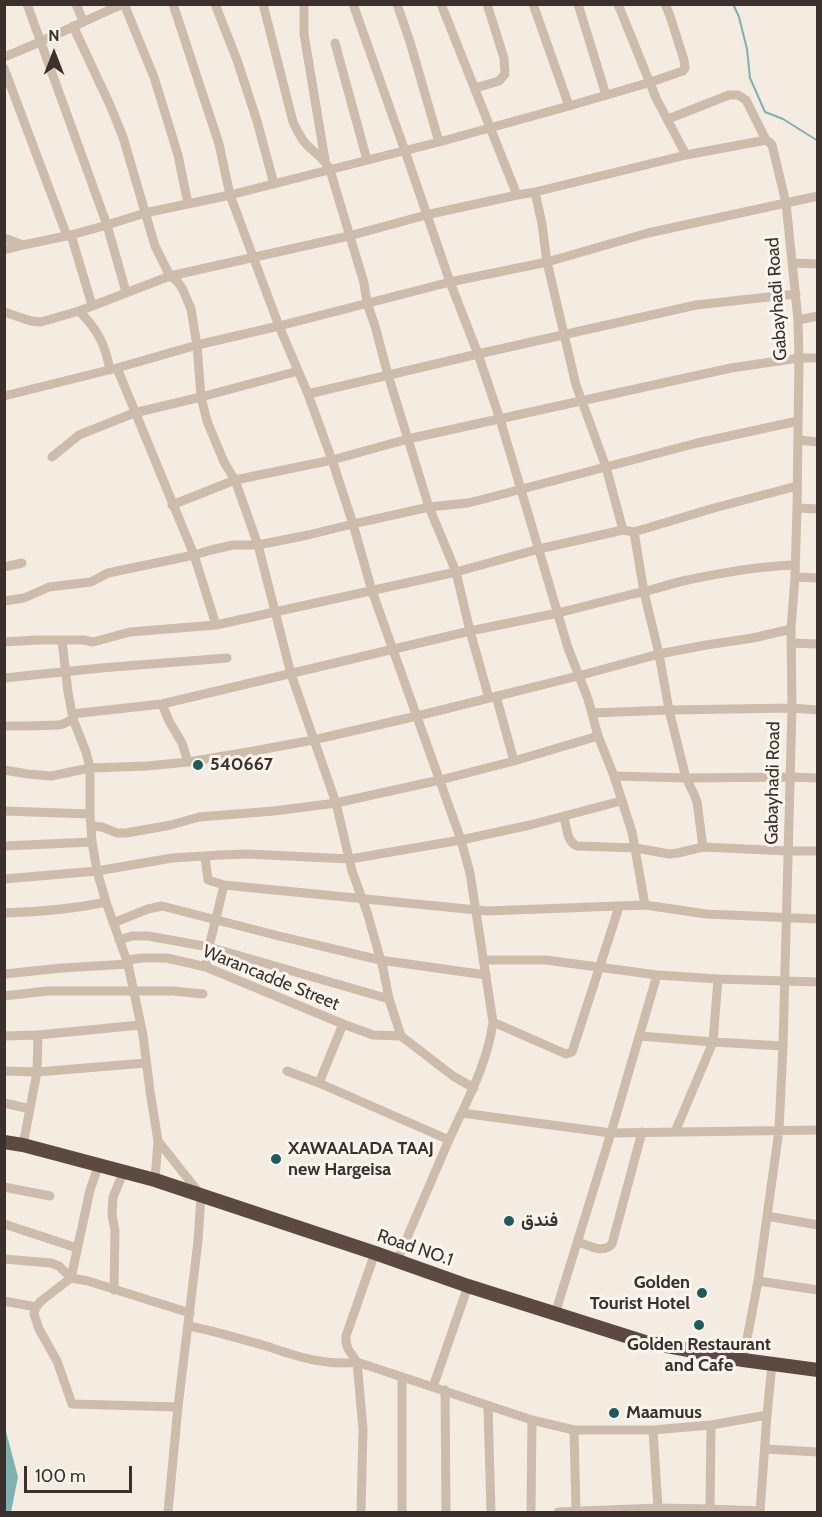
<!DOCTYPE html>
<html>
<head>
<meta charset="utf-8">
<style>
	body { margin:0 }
	#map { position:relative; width:822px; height:1517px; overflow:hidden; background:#f4ebe1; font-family:Cabin,sans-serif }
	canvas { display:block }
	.frame { position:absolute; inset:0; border:6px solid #3b302b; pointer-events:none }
	.north { position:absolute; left:24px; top:24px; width:60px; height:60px; -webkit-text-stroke:4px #fbf5ee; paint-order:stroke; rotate:0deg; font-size:16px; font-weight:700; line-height:24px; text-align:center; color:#3b302b }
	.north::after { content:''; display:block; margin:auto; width:21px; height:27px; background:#3b302b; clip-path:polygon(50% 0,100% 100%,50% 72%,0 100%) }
	.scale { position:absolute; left:24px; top:1466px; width:108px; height:27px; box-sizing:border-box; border:3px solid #3b302b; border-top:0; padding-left:8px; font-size:18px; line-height:21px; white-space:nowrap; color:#3b302b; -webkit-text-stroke:4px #fbf5ee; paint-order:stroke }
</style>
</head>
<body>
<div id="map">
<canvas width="822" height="1517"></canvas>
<div class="frame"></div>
<div class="north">N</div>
<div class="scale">100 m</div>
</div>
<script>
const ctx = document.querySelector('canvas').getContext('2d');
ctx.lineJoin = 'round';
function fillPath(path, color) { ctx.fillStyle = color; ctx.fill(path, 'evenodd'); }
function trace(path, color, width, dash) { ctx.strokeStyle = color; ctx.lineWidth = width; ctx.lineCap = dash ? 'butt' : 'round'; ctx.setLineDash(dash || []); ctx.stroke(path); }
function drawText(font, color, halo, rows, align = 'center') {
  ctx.font = font + ' Cabin,Vazirmatn,sans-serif'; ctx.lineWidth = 6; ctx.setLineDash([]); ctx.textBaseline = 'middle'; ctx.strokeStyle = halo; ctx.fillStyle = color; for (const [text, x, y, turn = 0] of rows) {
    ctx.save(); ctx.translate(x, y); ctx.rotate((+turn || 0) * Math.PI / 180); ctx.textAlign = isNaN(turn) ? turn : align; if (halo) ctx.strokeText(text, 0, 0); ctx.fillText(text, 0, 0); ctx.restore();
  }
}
fillPath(new Path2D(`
	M4,1424L18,1477L11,1512H5Z`), '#7fb0b2');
trace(new Path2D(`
	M733,4L739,17L747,49L750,78L765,112L783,119L818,141`), '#7fb0b2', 2);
trace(new Path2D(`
	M27,4L107,225L126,292
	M76,4L83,21
	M124,4L154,77L178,155L188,204
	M173,4L219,144L230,195L279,326L308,394L332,460L353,524L372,591L461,840L470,873L493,1022C487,1066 466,1102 448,1142C431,1181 414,1221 397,1261
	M215,4L237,60L257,121L274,184
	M263,4L293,122C297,130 300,137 306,144C316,155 322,155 330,170L364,283L367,303L375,326L388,375L429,507L456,572L470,631L489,698
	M304,4V34L325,160
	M353,4L405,151L450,282L478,354L500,419L568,648L588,699L598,736L614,776L632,832L645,905
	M397,4L410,42L439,142
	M533,4L569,106
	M578,4L606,95
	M618,4L656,98L686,155
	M73,26L110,105L123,137L155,246L170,276L178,282L183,290L191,309L197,345L201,397L207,421L224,462L235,480L258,545L291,674L336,803L352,871L367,912L383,968L389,999L401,1036L453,1076L474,1088
	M335,43L367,160
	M4,57C45,41 83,21 123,4
	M4,68L67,236
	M475,88L499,81L505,74L504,58L487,4
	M668,119L729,95H738L746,100L766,140
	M535,192L542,224L547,262L576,385L606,467L623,530
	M517,195L535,192L686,155L766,140L769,142L772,145L786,203L798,320L799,358L797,508L795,577L791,629L792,708L783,1046L779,1130L758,1281L743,1360
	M71,235L92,305
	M4,238L23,245
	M4,250L23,245L71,235L107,225L145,213L230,195L439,142L569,106L651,82L683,71L685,68L684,60L670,16L665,4
	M793,263L818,264
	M79,311C98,330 105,344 110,370
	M4,312L31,321L41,322L79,311L170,276L349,236L426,215L517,195L441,4
	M798,320L818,316
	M117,368L194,555L216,625
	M308,394L478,354L696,305L796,294
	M4,396L117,368L197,345L279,326L450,282L547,262L648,233L818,196
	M798,440L818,442
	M52,457L79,435L134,413L201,397L298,371
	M172,505L235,480L332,460L408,439L731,368L799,358H818
	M797,508L818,509
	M634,532L644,592L659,654L669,710L686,778L694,794L697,802L703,847
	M4,567L22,563
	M795,577L818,578
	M4,601L24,598L49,587L91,582L108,573L194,555L211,550L233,545H258L308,535L353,524L429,507L468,503L484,499L697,443L798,421
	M62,641L68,692L73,719L86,752L90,768V814L92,842L97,871L106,902L128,964L143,1035L150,1091L158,1141L155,1180
	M4,642L37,640H83L93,642L130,632L216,625L456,572L539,549L623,530L634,532L714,508L797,486
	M791,643L818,644
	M4,678L101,668L227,658
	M496,696L514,761
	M162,704L169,721L182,743L188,762
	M593,713L669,710L792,708L818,710
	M72,714L162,704L470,631L558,613L633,594C650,591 666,585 683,581C720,573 758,566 795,565
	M4,726H28L59,725L63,724L73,719
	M4,770L28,774L51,776L90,768L147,766L188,762L254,751L313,740L417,716L578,676L659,654L706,645L753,638L791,629
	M614,776L686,778L789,777L818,778
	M4,811L90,814
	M564,817C567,827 566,841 577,846L636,848L669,854L678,853L703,847L788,851H818
	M91,826L102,827L117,833H126L171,825L199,817L274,811L336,803L440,780L514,761L598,736
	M4,846L92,842
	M205,856L208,880L224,885L487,911L645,905L706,914L818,919
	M4,879L97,871L172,858L220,855L247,854L350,859L461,840L530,825L621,801
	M4,913C39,912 73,909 106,902
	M113,923L148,909L162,906L279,936L380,960L486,975
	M119,940L132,936H148L209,947L389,999
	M126,960L143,958H167L206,967L343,1024L373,1035L401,1036
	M483,960H546L657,975L718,979
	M206,967L209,947L224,885
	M4,974L62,968L128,964
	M4,996L47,991H173L203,994
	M493,1022L566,1054L572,1052L619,907
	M343,1024L319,1083L449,1140
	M4,1036L38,1035L140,1025
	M640,1036L713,1042L783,1046
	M4,1071L37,1072L146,1063
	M287,1071L319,1083
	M4,1103L30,1109
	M462,1113L611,1133L818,1130
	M675,1132L713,1042L718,979L818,982
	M158,1141L201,1195L198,1241L178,1407L168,1512
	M23,1145L37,1072L38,1035
	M99,1164L90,1190L71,1278L41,1301L36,1307L34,1314L39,1329L57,1361L72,1404L178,1407
	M4,1187L50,1196
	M767,1216L818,1225
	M4,1224L77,1248
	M578,1242C590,1246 603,1254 612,1244L642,1132
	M4,1259L51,1263L59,1266L71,1278L88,1281L190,1313
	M758,1281L818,1290
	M114,1290L115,1231L112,1215L113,1197L124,1171
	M4,1301L36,1307
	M555,1314L611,1133L657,975
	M189,1326C215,1331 240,1339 266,1346C297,1356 323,1366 357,1362L532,1420L574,1430H653L711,1425L767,1415
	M433,1387L468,1286
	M445,1390L446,1512
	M488,1407L491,1512
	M574,1430L576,1512
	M653,1430L658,1508
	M765,1449L818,1452
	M710,1509L760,1511
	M361,1512L363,1429L357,1362L348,1349L346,1342V1336L375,1253
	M402,1512V1377
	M531,1512L532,1420
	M558,1512L658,1508L710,1509L711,1425
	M760,1512L767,1415L772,1364`), '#cdbbac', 9);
trace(new Path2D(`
	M4,1142L23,1145L155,1180L375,1253L468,1286L645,1342L743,1360L818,1370`), '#5c4a42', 14);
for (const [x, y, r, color] of [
	[198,765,6,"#1f5a5e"],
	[276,1159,6,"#1f5a5e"],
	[509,1221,6,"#1f5a5e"],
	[702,1293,6,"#1f5a5e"],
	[699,1325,6,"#1f5a5e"],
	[614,1413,6,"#1f5a5e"]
]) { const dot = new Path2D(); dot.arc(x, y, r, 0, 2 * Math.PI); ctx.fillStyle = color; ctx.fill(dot); trace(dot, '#fbf5ee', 2); }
drawText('18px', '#3b302b', '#fbf5ee', [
	["Gabayhadi Road",777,299,-94],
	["Gabayhadi Road",773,783,-89],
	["Warancadde Street",271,978,22],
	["Road NO.1",415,1248,19]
]);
drawText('bold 18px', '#3b302b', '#fbf5ee', [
	["540667",210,765],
	["XAWAALADA TAAJ",288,1149],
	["new Hargeisa",288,1170],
	["فندق",521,1221],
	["Golden",690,1283,"right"],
	["Tourist Hotel",690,1304,"right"],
	["Golden Restaurant",699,1345,"center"],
	["and Cafe",699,1366,"center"],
	["Maamuus",626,1413]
], 'left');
</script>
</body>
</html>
